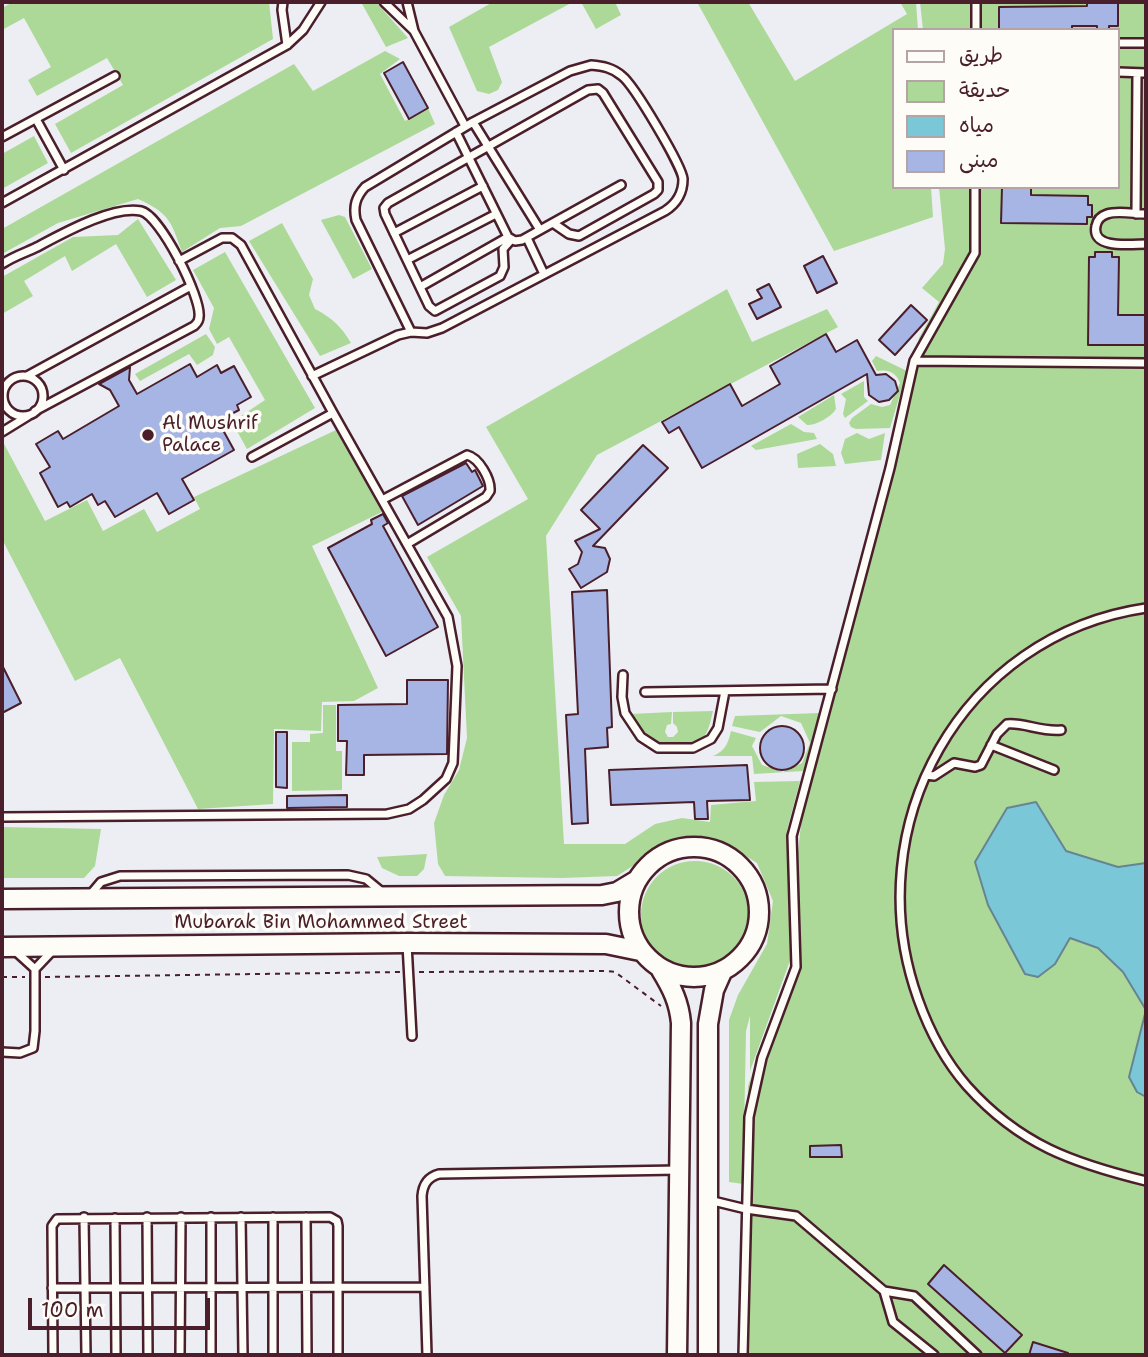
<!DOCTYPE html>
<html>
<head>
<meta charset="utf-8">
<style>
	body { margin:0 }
	#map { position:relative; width:1148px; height:1357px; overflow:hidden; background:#eceef3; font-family:"Shantell Sans","Playpen Sans Arabic",sans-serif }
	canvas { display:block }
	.frame { position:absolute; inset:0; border:4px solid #4a1f2b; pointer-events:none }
	.legend { position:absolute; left:892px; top:28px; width:228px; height:161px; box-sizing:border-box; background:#fdfcf7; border:2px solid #b5a4a5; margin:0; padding:9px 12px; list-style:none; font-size:21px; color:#4a1f2b }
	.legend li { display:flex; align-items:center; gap:14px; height:35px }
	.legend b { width:35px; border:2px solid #b5a4a5 }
	.scale { position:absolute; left:28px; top:1298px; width:182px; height:32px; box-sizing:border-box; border:4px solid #4a1f2b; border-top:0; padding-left:9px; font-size:21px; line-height:24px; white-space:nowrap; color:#4a1f2b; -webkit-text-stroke:5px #fdfcf7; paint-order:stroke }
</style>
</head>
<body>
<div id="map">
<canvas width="1148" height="1357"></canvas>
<div class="frame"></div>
<ul class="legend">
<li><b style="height:9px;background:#fdfcf7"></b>طريق</li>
<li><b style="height:19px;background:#acd997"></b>حديقة</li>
<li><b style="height:19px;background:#7ac8d7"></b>مياه</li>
<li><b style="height:19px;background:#a7b5e5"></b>مبنى</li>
</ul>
<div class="scale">100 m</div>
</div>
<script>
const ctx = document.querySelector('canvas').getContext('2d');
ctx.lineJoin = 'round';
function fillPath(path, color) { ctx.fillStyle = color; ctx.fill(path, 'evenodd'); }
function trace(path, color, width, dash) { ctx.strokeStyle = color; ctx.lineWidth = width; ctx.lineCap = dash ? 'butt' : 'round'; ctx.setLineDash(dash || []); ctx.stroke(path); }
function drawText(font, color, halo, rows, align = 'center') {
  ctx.font = font + ' "Shantell Sans",sans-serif'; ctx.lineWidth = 7; ctx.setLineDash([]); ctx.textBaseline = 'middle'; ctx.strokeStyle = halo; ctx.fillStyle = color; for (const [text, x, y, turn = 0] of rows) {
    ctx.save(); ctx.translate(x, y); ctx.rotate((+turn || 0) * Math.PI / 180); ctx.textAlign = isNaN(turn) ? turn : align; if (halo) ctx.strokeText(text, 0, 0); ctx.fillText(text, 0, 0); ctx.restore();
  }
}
fillPath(new Path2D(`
	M13,2H269L273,39L71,153L55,124L123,85L107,58L37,96L28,80L51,67L24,18L2,30V8Z
	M361,2H376L408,38L386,47Z
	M493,2H573L489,47L502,82L498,90L489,94L477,91L449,27Z
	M581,2H615L621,15L596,29Z
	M697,2H748L795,81L907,14L900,2H916L918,30H894V187H931L933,217L834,251Z
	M920,2H1146V1355H744L748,1086L795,952L794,890L802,815L895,467L919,338L939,302L922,288L943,264L945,249L939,187H1118V30H923Z
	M385,51L400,59L380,74L405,121L428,108L435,124L241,226L220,228L182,252C171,221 169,213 138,199L58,223L2,254V229L294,64L313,91Z
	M34,136L48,163L2,189V154Z
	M339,215L345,217L372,269L353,279L321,220Z
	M138,219L176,280L147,297L116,244L72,271L65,256L24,281L33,296L2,314V277L73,237L118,235Z
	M282,223L313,279L309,295L315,309C332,318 341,326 351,343L320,356L249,241Z
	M225,252L315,408L247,449L232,422L265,400L229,337L217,344L209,329L214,308L193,270Z
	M727,289L752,342L827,309L838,327L597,455L546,536L564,844H625L655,824L682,818L710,822L711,805L756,801L754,782L800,781L787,830L792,955L750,1071V1016L746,1031L743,1184L729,1182V1020L738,995L767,944L773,901L757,863L724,842L689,837L672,841L617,876L561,878L445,876L438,864L434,823L444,795L459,770L467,738L461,616L427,557L528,499L486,427Z
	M206,334L215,347L213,355L197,365L189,354L140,381L135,374Z
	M876,356L907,371L890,428L856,429L851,427L849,423L852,418L871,404L882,407L890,405L900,383C896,372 888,369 877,371L872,361Z
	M864,381V397L868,401L845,418L843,414L846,399L841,394Z
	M834,395L836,409C831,417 817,425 807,425L798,417Z
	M791,424L804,432L814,433L817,439L756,450L751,446Z
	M336,430L382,512L312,546L378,688L354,701L322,702L321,731L274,729L273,804L198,809L120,658L75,681L2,539V440L45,521L87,500L103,531L144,509L157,532L200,509L194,497Z
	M857,433L869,439L885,433L881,460L845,464L841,453L845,439Z
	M820,444L833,454L836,466L798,468L797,454Z
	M323,705H336V751H342V790L292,791V742H310V734L323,733Z
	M713,711C711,719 709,730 704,737C694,747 662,748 650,740C642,734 636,722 630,714L672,712L671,724L667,725L665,732L668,737H673L678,732L677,727L673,723V712Z
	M820,713L803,771L754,774L752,756H713C725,751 728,744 731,731L756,738L752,746L762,765L783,772L802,763L810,743L801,723L781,716L760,732L732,726L735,716Z
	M2,827L101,829L95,866L84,878H2Z
	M427,854L424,869L417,876H399L382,868L377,857Z
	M641 915a54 54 0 1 1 108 0a54 54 0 1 1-108 0Z`), '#acd997');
const water = new Path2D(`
	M1036,802L1066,851L1118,867L1146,863V1097L1137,1092L1129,1077L1146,1010L1123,972L1098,948L1070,938L1055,964L1038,977L1025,974L988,905L975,862L1007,808Z`);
fillPath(water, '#7ac8d7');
trace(water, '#678492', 2);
const building = new Path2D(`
	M1087,2H1118V26H1109V30H1097V26H1072V30H999V7L1087,6Z
	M403,62L428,108L409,119L384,73Z
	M1002,187H1031V195L1088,196V205H1092V217H1087V224L1001,223Z
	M1095,252H1112V257H1119L1118,315H1146V345H1088L1089,257H1095Z
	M823,256L837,283L817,293L804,266Z
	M769,284L781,307L757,319L749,304L762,298L757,290Z
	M911,305L927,320L895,355L879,340Z
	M826,334L836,352L857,340L876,375L886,374L895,381L898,391L889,400L879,402L869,395L867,374L702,468L679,427L669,433L662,422L730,384L742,406L780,384L770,366Z
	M190,364L197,377L217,365L221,373L234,366L251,397L237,405L239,410L218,421L234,450L182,479L194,500L169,514L157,493L115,517L105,501L98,505L92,494L70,507L67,502L58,507L40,473L50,467L36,444L58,431L63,439L119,406L110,390L99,384L130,367L129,380L137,394Z
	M643,445L668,468L593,546L605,548L610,559L607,572L581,588L569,569L578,564L582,552L575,541L600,529L581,510Z
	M466,463L472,472L475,470L483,486L418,525L402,496Z
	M383,514L388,523L383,526L438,627L386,656L328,548L372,524L371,520Z
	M607,590L612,727L607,728L608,747L585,749L588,823L572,824L566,715L578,714L572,592Z
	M2,665L21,703L2,713Z
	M407,680H448L447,754L364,755V775H346L347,741H338V705L407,704Z
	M760 748a22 22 0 1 1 44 0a22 22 0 1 1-44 0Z
	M276,732H287V788L276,787Z
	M747,765L750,800L707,801L708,819H695L694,802L611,805L609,770Z
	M347,795V807L287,808V796Z
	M841,1145L842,1157H810V1146Z
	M944,1265L1022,1335L1005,1353L928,1284Z
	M1033,1342L1068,1353V1355H1029Z`);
fillPath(building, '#a7b5e5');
trace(building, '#4a1f2b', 2);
const service = new Path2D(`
	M283,2L282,10L287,45
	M384,2L413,30
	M407,2L414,31L465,126
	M976,30V2
	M1118,43H1146
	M591,65C603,66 613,68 622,76C634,85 682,166 683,179C683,193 676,204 665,211L442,328L427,333L411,332L356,220C353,206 356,197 365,187L473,122L570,71Z
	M1118,72L1146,73
	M36,119L64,170
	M473,122L540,230
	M456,132L508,237L515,241L522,240L621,185
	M2,137L115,76
	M2,203L287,45L303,30L321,2
	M1136,214L1137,73
	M1146,214C1134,214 1118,210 1107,214C1101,216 1097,220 1096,226C1091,250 1132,244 1146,244
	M394,233L483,186
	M527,238L544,274
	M511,240L503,249L504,267L500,276L435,311L429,306L385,214L384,208L388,203L588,90L598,89L603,93L658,182V190L654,194L579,236L569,234L553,223
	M407,260L496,214
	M2,264C12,257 24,253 35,248C60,235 112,205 141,211C160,215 202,298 199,317C199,322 197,323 194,326L35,411
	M420,287L508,237
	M914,361L1146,363
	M27,376L191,286
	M312,376L398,335L411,332
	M3 396a20 20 0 1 1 40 0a20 20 0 1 1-40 0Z
	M2,432L28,416
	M252,457L333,413
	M382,500L467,455C479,458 491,479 490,491L486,497L407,544
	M1146,608C961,635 856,826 918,999C929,1030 946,1062 967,1086C1020,1145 1073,1163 1146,1181
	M623,675L622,697L625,713L641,737L658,748H693L711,739L718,728L725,691
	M645,692L832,689
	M991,745L1054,770
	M926,775L934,776L954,763L975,767L981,765L997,734L1007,724C1023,722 1041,732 1061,730
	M2,817L387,814L409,809L423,800L446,779L453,763L457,666L448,617L333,413L241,245L232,238H222L179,261
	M90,895L101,882L120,876L348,875L366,879L383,893
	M407,944L412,1036
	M13,949L35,969
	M2,1052L20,1053L33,1048L35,1031V969L53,950
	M709,1200L746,1209L796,1216L884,1291L914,1296L977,1355
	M84,1217L86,1355
	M147,1217L148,1355
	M241,1217L243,1355
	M273,1217V1355
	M306,1217L307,1355
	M115,1218L116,1355
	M52,1288L425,1287
	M884,1291L893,1322L934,1355
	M53,1355L52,1226L57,1219L330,1217L337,1221L338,1226V1355
	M180,1355L181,1217
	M211,1355V1217
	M427,1355L422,1196C423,1184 428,1177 439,1174L679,1170
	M743,1355L749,1117L762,1058L796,967L792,836L890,468L914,361L975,253V187`);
const tertiary = new Path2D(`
	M629 912a65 65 0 1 1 130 0a65 65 0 1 1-130 0Z
	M2,899L602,895L617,892L637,880
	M2,947L407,943L606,944L640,951
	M661,970C672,988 679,1002 681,1023L677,1355
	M708,1355V1024L714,990L722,972`);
trace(service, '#4a1f2b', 12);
trace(tertiary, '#4a1f2b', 23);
trace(new Path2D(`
	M419,972L608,971L615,972L661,1006
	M2,977H25
	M45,977L400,972`), '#4a1f2b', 2, [5, 5]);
trace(service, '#fdfcf7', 7);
trace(tertiary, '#fdfcf7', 18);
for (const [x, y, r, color] of [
	[148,435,7,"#4a1f2b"]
]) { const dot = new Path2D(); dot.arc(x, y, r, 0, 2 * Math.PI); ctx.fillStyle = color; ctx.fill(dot); trace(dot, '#fdfcf7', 2.5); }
drawText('19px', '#4a1f2b', '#fdfcf7', [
	["Al Mushrif",162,424],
	["Palace",162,446]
], 'left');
drawText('19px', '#4a1f2b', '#fdfcf7', [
	["Mubarak Bin Mohammed Street",321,923]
]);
</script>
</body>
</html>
